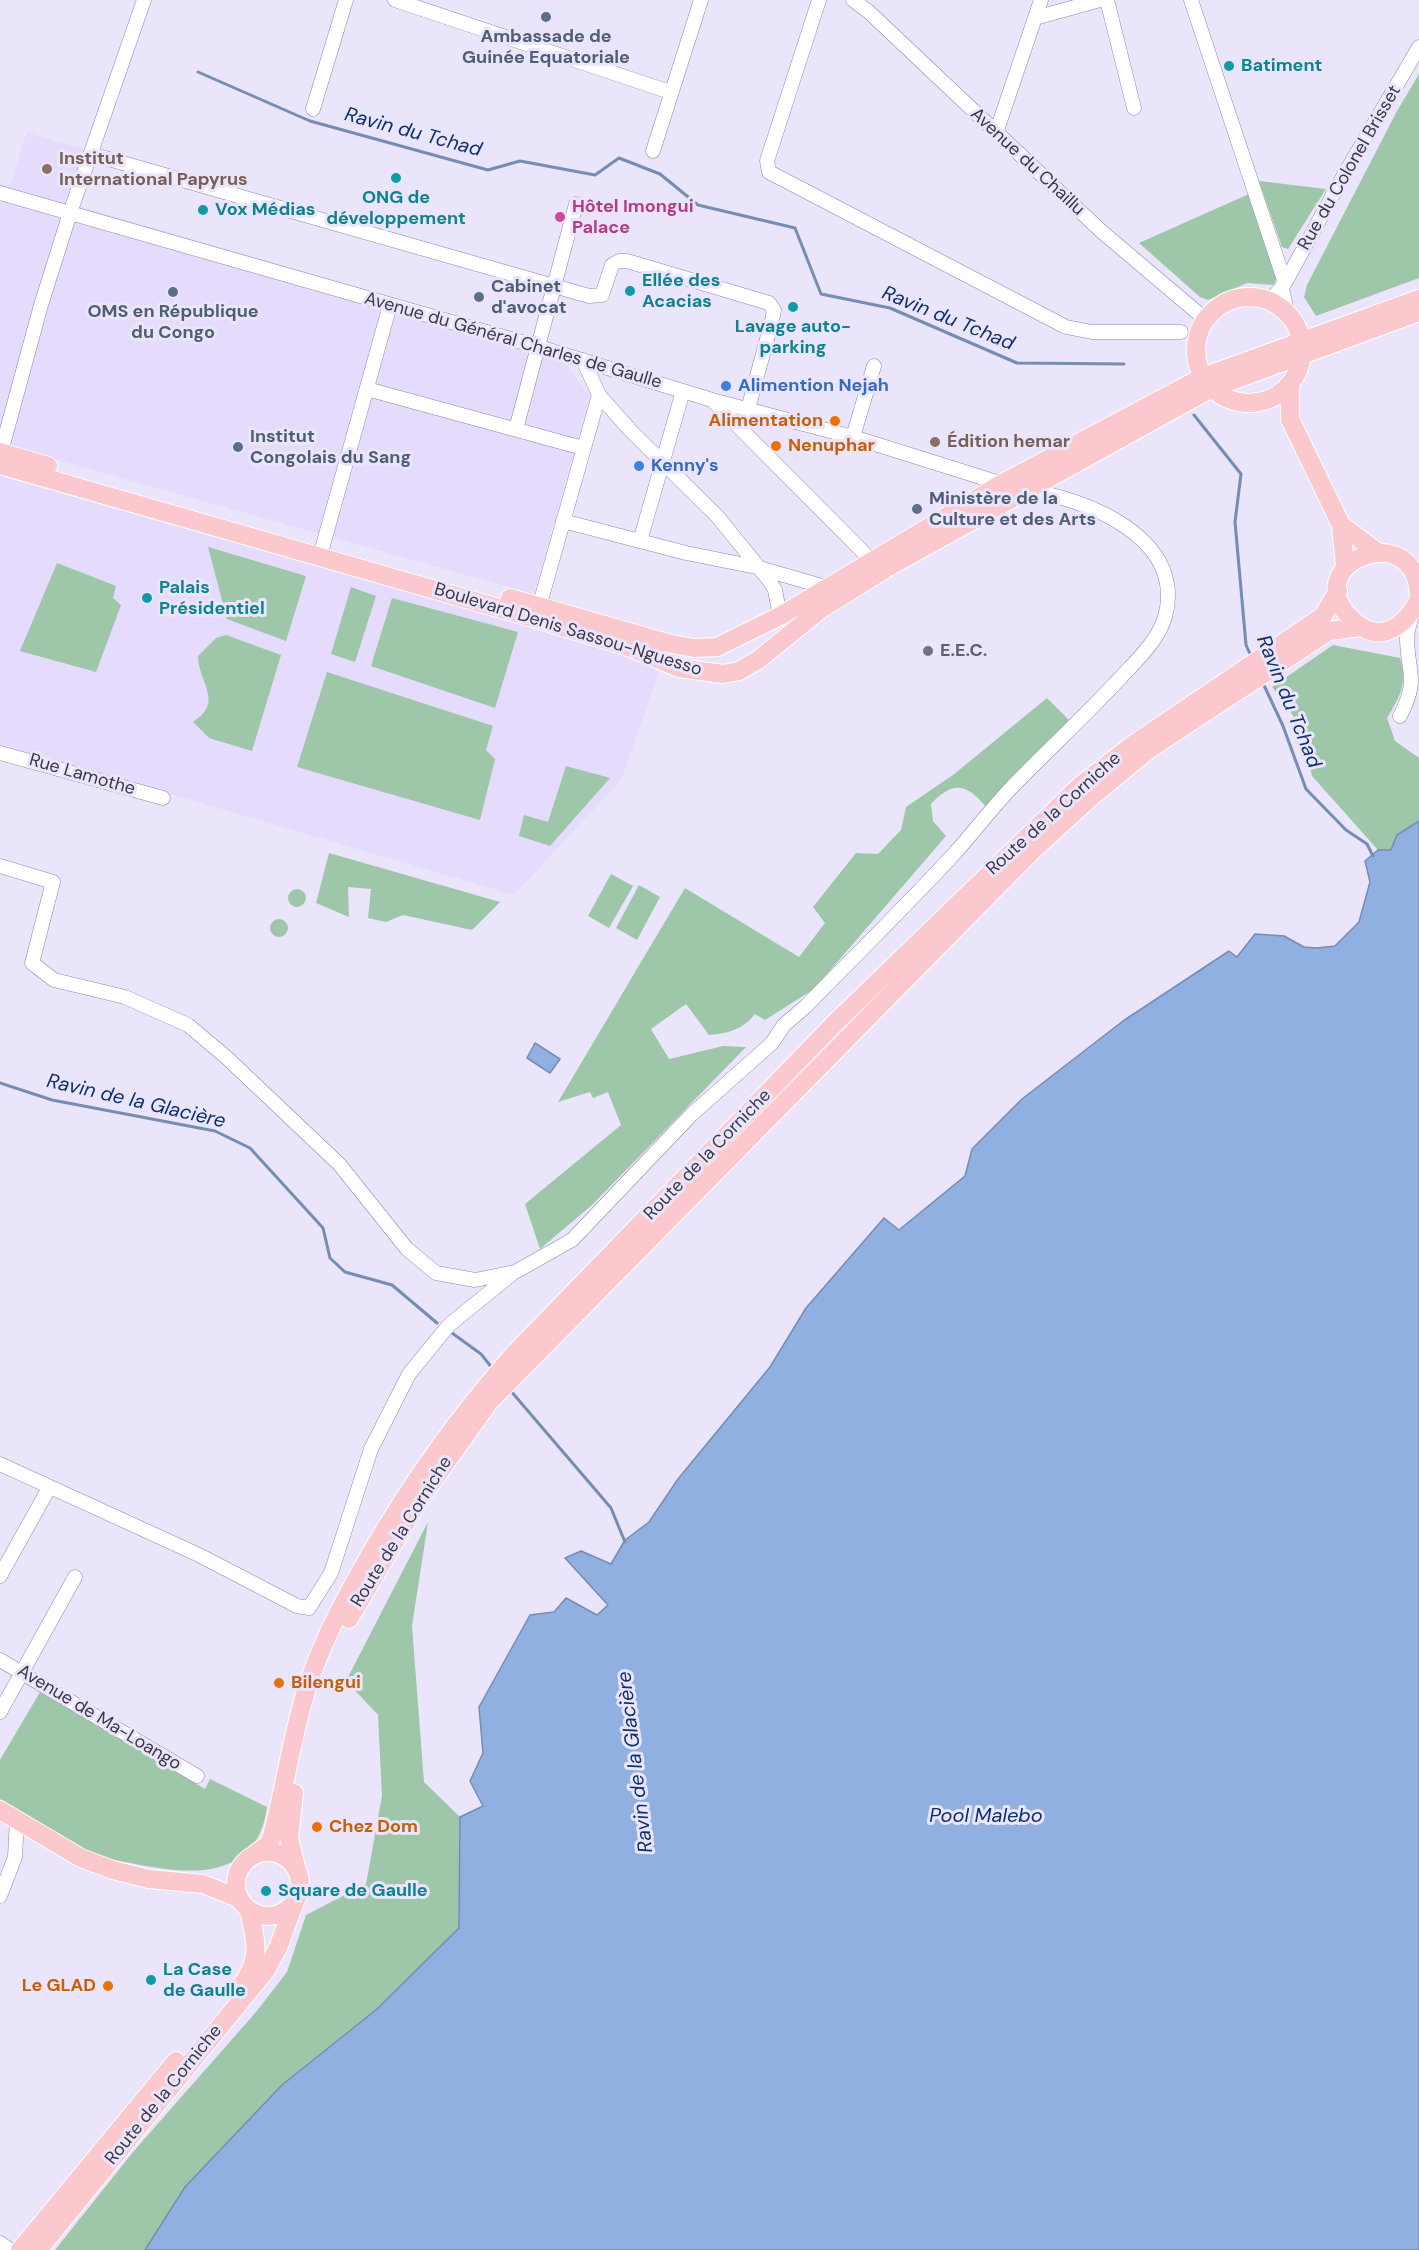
<!DOCTYPE html>
<html>
<head>
<meta charset="utf-8">
<style>
	body { margin:0 }
	canvas { display:block; background:#eae5fb }
</style>
</head>
<body>
<canvas width="1419" height="2250"></canvas>
<script>
const ctx = document.querySelector('canvas').getContext('2d');
ctx.lineJoin = 'round';
function fillPath(path, color) { ctx.fillStyle = color; ctx.fill(path, 'evenodd'); }
function trace(path, color, width, dash) { ctx.strokeStyle = color; ctx.lineWidth = width; ctx.lineCap = dash ? 'butt' : 'round'; ctx.setLineDash(dash || []); ctx.stroke(path); }
function drawText(font, color, halo, rows, align = 'center') {
  ctx.font = font + ' "DM Sans",sans-serif'; ctx.lineWidth = 6; ctx.setLineDash([]); ctx.textBaseline = 'middle'; ctx.strokeStyle = halo; ctx.fillStyle = color; for (const [text, x, y, turn = 0] of rows) {
    ctx.save(); ctx.translate(x, y); ctx.rotate((+turn || 0) * Math.PI / 180); ctx.textAlign = isNaN(turn) ? turn : align; if (halo) ctx.strokeText(text, 0, 0); ctx.fillText(text, 0, 0); ctx.restore();
  }
}
fillPath(new Path2D(`
	M27,132L85,150L65,202L549,343L590,396L534,594L0,444V184L10,186Z
	M0,472L636,659L659,672L621,780L514,895L0,744Z`), '#e4dbfd');
fillPath(new Path2D(`
	M1419,74V278L1316,316L1304,297L1307,285L1397,111Z
	M1259,181L1326,189L1288,249L1282,247Z
	M1249,194L1278,276L1273,285L1247,283L1208,300L1200,297L1139,243Z
	M208,547L306,576L286,641L227,619Z
	M57,563L116,586L113,598L121,605L96,672L20,651Z
	M351,587L376,596L355,662L331,654Z
	M392,598L518,632L495,708L371,666Z
	M226,635L281,655L252,751L209,738L193,722C225,702 198,682 198,656L216,638Z
	M1333,645L1400,658C1408,683 1400,697 1387,718L1395,741L1419,758V821L1397,835L1391,850H1378L1312,776L1302,728L1272,687Z
	M327,672L493,726L486,750L495,759L480,820L297,767Z
	M1047,698L1069,720L986,807C966,783 953,781 931,804L933,821L946,836L814,989L765,1020L755,1014C742,1030 729,1033 709,1035L686,1004L651,1029L669,1059L723,1046L746,1047L592,1205L540,1249L525,1204L621,1125L608,1092L593,1098L590,1092L558,1102L685,888L799,957L825,923L813,907L856,853L878,854L901,830L906,807L953,775Z
	M566,766L610,778L550,846L519,836L524,815L548,822Z
	M329,853L500,902L472,930L403,915L386,922L368,918L371,889L348,887L349,917L316,903Z
	M611,874L633,886L609,928L588,916Z
	M639,885L660,897L637,940L616,928Z
	M288 898a9 9 0 1 1 18 0a9 9 0 1 1-18 0Z
	M270 928a9 9 0 1 1 18 0a9 9 0 1 1-18 0Z
	M428,1522L412,1626L424,1782L460,1817L459,1928L377,2009L282,2085L185,2187L145,2250H55L133,2152L256,2012L287,1972L306,1915L366,1884L382,1796L378,1715L346,1681Z
	M40,1692L205,1789L210,1779L267,1807C258,1875 200,1876 146,1866C125,1862 103,1859 83,1849C55,1835 27,1815 0,1799V1760Z`), '#9ec6a9');
const water = new Path2D(`
	M1419,821V2250H145L185,2187L282,2085L377,2009L459,1928L460,1817L483,1806L470,1781L483,1753L479,1707L530,1615L554,1612L566,1598L597,1615L608,1605L565,1558L581,1551L611,1564L625,1540L649,1522L678,1479L770,1367L806,1308L884,1218L899,1230L965,1176L972,1149L1022,1099L1123,1021L1229,951L1237,957L1255,934L1284,936L1304,947L1317,948L1335,946L1359,922L1370,882L1365,861L1378,850H1391L1397,835Z
	M535,1043L560,1059L550,1073L527,1058Z`);
fillPath(water, '#90b0e2');
trace(water, '#778cb3', 1.5);
trace(new Path2D(`
	M198,72L310,121L488,170L520,161L595,175L619,158L660,174L698,205L795,228L821,294L890,308L1017,363L1124,364
	M1194,415L1241,474L1235,522L1246,645L1251,656
	M1262,681L1283,726L1306,789L1346,830L1367,844L1373,856
	M0,1083L52,1100L215,1131L250,1148L323,1228L330,1258L345,1272L392,1285L437,1323
	M452,1333L481,1354L493,1369
	M510,1390L611,1508L625,1542`), '#778cb3', 3);
const minor = new Path2D(`
	M395,0L670,92
	M819,0L767,161L769,172L1066,327L1092,332H1181
	M853,0L869,12L1101,231L1205,319
	M1107,0L1134,108
	M1191,0L1285,283
	M1035,18L1100,0
	M313,109L346,0
	M996,133L1041,0
	M653,151L701,0
	M91,154L589,296L602,295L612,265L619,261H627L769,303L774,310L772,321L748,409
	M0,193L539,347L712,400L853,437L1006,485
	M1282,288L1287,312
	M1270,301L1285,283L1340,182L1419,47
	M583,360L599,395L630,430L717,516L769,580L775,590L780,616
	M367,389L583,448
	M714,402L871,560
	M516,429L576,204
	M853,437L874,366
	M1,452L41,305L70,213L144,0
	M563,521L686,553L756,567L825,587
	M640,541L683,391
	M320,556L390,305
	M539,607L599,395
	M1400,716C1419,679 1408,675 1407,639C1407,631 1410,623 1412,615
	M0,753L163,798
	M0,866L53,882L32,963L54,980L125,997L188,1025L226,1057L339,1164L407,1249L436,1273L475,1280L515,1272L572,1240L691,1115L772,1043L784,1025L805,1007C855,956 906,906 954,854C974,832 991,809 1011,788C1048,750 1087,714 1123,675C1139,658 1158,640 1165,617C1187,537 1084,498 1025,490
	M0,1464L199,1555L297,1606L309,1608L331,1573L371,1449L409,1374L449,1325L512,1274
	M0,1576L49,1488
	M0,1660L197,1776
	M0,1712L75,1577
	M0,1896L15,1857L17,1820
	M0,2243L10,2250`);
const major = new Path2D(`
	M1196 350a53 53 0 1 1 106 0a53 53 0 1 1-106 0Z
	M1290,384V419L1341,525L1345,567
	M0,452L48,466
	M0,465L536,619L628,647L679,668L723,674L739,671L758,660L821,609L885,569L1212,388L1419,312
	M1341,525L1376,551
	M510,598L667,643L694,648L717,647L780,616L1001,484L1203,377L1419,299
	M1419,599C1419,512 1291,565 1354,621C1381,646 1406,625 1419,599
	M349,1619L420,1499L489,1402L1033,850L1091,797L1148,750L1329,631L1361,627
	M294,1793L289,1838L296,1867
	M0,1810L81,1858L113,1870L149,1879L203,1884L238,1898
	M236 1884a32 32 0 1 1 64 0a32 32 0 1 1-64 0Z
	M255,1854L269,1844L272,1836C286,1784 292,1732 309,1682C324,1637 347,1595 370,1555C412,1482 459,1416 515,1353L835,1023L1081,785L1131,746L1323,616L1338,591
	M240,1988C261,1959 257,1944 249,1911
	M20,2250L176,2061
	M38,2250L266,1970L278,1948L295,1902`);
trace(minor, '#8e86a6', 15);
trace(major, '#fff', 20);
trace(minor, '#fff', 14);
trace(major, '#fbc8cd', 18);
for (const [x, y, r, color] of [
	[546,17,6,"#5c6f8a"],
	[1229,66,6,"#0f9aa8"],
	[47,169,6,"#8d6e63"],
	[396,178,6,"#0f9aa8"],
	[203,210,6,"#0f9aa8"],
	[560,217,6,"#d1479c"],
	[630,291,6,"#0f9aa8"],
	[173,292,6,"#5c6f8a"],
	[479,297,6,"#5c6f8a"],
	[793,307,6,"#0f9aa8"],
	[726,386,6,"#3f7fe0"],
	[835,421,6,"#e8710a"],
	[935,442,6,"#8d6e63"],
	[776,446,6,"#e8710a"],
	[238,447,6,"#5c6f8a"],
	[639,466,6,"#3f7fe0"],
	[917,509,6,"#5c6f8a"],
	[147,598,6,"#0f9aa8"],
	[928,651,6,"#6b7280"],
	[279,1683,6,"#e8710a"],
	[317,1827,6,"#e8710a"],
	[266,1891,6,"#0f9aa8"],
	[151,1980,6,"#0f9aa8"],
	[108,1986,6,"#e8710a"]
]) { const dot = new Path2D(); dot.arc(x, y, r, 0, 2 * Math.PI); ctx.fillStyle = color; ctx.fill(dot); trace(dot, '#eae5fb', 2); }
drawText('bold 18px', '#4e5e75', '#eae5fb', [
	["Ambassade de",546,37,"center"],
	["Guinée Equatoriale",546,58,"center"],
	["Cabinet",491,287],
	["d'avocat",491,308],
	["OMS en République",173,312,"center"],
	["du Congo",173,333,"center"],
	["Institut",250,437],
	["Congolais du Sang",250,458],
	["Ministère de la",929,499],
	["Culture et des Arts",929,520]
], 'left');
drawText('bold 18px', '#0d838f', '#eae5fb', [
	["Batiment",1241,66],
	["ONG de",396,198,"center"],
	["développement",396,219,"center"],
	["Vox Médias",215,210],
	["Ellée des",642,281],
	["Acacias",642,302],
	["Lavage auto-",793,327,"center"],
	["parking",793,348,"center"],
	["Palais",159,588],
	["Présidentiel",159,609],
	["Square de Gaulle",278,1891],
	["La Case",163,1970],
	["de Gaulle",163,1991]
], 'left');
drawText('bold 18px', '#785e54', '#eae5fb', [
	["Institut",59,159],
	["International Papyrus",59,180],
	["Édition hemar",947,442]
], 'left');
drawText('18px', '#3c3846', '#eae5fb', [
	["Avenue du Chaillu",1027,162,43],
	["Rue du Colonel Brisset",1350,168,-60],
	["Avenue du Général Charles de Gaulle",513,341,16],
	["Boulevard Denis Sassou-Nguesso",568,630,17],
	["Rue Lamothe",82,775,16],
	["Route de la Corniche",1054,814,-42],
	["Route de la Corniche",708,1155,-46],
	["Route de la Corniche",402,1532,-58],
	["Avenue de Ma-Loango",99,1718,31],
	["Route de la Corniche",164,2095,-51]
]);
drawText('bold 18px', '#b23c85', '#eae5fb', [
	["Hôtel Imongui",572,207],
	["Palace",572,228]
], 'left');
drawText('bold 18px', '#366cbe', '#eae5fb', [
	["Alimention Nejah",738,386],
	["Kenny's",651,466]
], 'left');
drawText('bold 18px', '#c56008', '#eae5fb', [
	["Alimentation",823,421,"right"],
	["Nenuphar",788,446],
	["Bilengui",291,1683],
	["Chez Dom",329,1827],
	["Le GLAD",96,1986,"right"]
], 'left');
drawText('bold 18px', '#5b616d', '#eae5fb', [
	["E.E.C.",940,651]
], 'left');
drawText('italic 20px', '#0c316c', '#eae5fb', [
	["Ravin du Tchad",413,133,15],
	["Ravin du Tchad",948,319,22],
	["Ravin du Tchad",1288,702,68],
	["Ravin de la Glacière",136,1102,13],
	["Ravin de la Glacière",636,1762,-97],
	["Pool Malebo",986,1817]
]);
</script>
</body>
</html>
